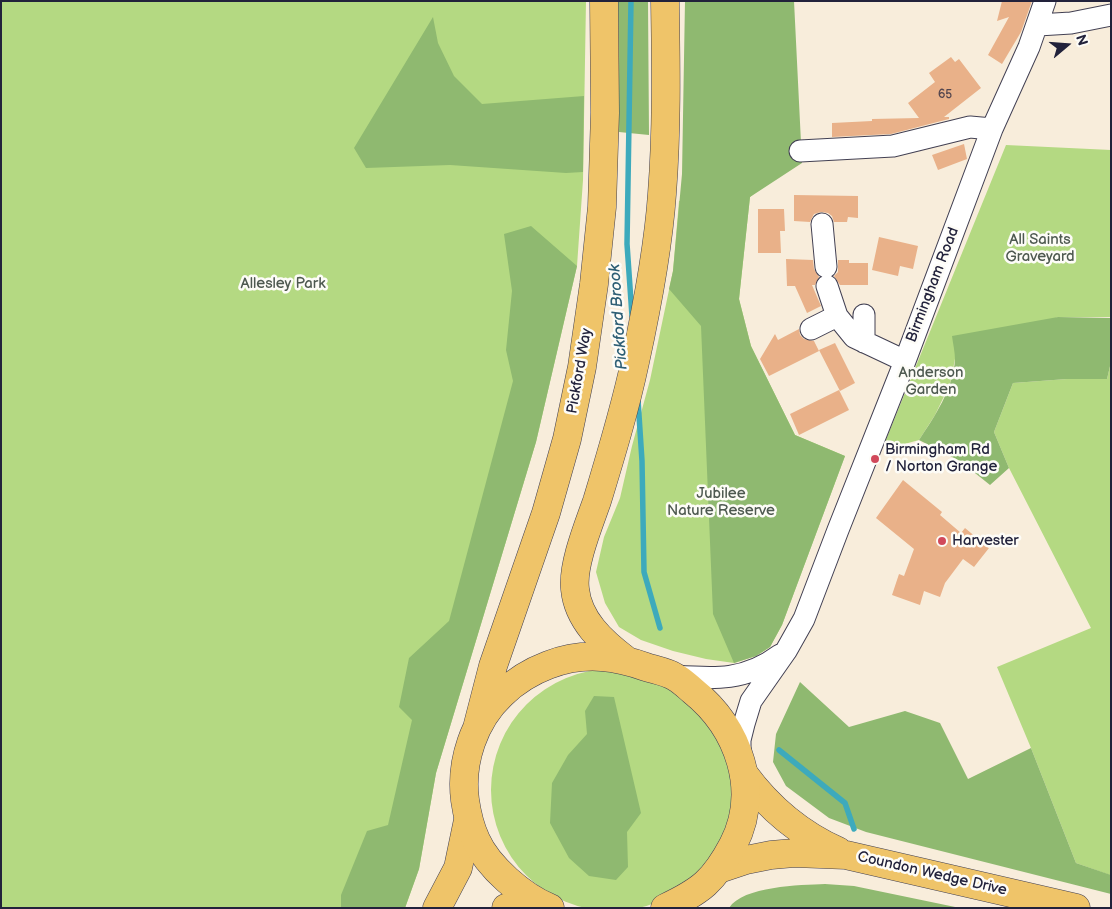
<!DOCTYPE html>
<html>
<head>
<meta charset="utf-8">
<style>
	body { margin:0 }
	#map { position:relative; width:1112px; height:909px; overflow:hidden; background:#f8eddb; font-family:"Balsamiq Sans",sans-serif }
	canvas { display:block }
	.frame { position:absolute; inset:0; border:2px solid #22223b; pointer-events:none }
	.north { position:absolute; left:1042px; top:20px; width:50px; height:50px; -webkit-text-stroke:4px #fdfcf7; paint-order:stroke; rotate:72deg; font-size:14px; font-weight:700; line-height:20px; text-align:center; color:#22223b }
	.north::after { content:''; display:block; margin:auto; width:18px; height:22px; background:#22223b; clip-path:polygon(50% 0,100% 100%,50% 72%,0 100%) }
</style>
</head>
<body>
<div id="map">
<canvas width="1112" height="909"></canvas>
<div class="frame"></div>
<div class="north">N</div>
</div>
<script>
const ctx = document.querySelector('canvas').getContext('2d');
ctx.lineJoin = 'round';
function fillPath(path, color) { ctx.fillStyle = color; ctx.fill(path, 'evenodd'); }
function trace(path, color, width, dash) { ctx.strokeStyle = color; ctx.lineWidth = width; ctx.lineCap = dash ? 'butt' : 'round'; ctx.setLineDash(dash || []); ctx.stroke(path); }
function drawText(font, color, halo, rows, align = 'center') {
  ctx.font = font + ' "Balsamiq Sans",sans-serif'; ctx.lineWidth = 5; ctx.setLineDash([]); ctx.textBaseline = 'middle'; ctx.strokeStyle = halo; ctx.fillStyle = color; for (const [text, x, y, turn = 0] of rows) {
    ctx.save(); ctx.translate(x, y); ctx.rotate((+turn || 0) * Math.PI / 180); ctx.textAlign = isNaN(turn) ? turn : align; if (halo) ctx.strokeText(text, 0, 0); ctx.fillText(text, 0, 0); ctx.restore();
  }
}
fillPath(new Path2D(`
	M1,1H586L583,180L577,266L536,442L436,773L419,869L405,908H1Z
	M1006,145L1111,150V317H1058L955,359L950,384L935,415L919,440L901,445L885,442Z
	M795,160L750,197L739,299L751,346L795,435L845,456L782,625L770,647L756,656L734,663L706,659L673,651L641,640L619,627L605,603L596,572L604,537L620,498L632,446L650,380L673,271L679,201Z
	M1111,362V875H1110L1076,863L1031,748L997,667L1091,628L1009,468L994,432L1013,383L1067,379H1107Z
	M491 790a121 121 0 1 1 242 0a121 121 0 1 1-242 0Z`), '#b4d982');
fillPath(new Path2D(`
	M618,1H648L649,135L619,132Z
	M685,1H794L802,163L750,197L739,299L751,346L795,435L845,456L782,625L770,647L756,656L734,663L713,614L701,326L669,289L673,271L682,174Z
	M433,17L438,43L454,76L482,104L584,96L583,172L566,173L450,165L366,168L354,148Z
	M531,226L577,266L536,442L436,773L419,869L405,908H341V895L367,831L388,825L412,720L399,707L409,658L449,621L513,381L506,350L512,291L504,234Z
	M1058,317L1111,318V362L1107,379H1067L1013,383L994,432L1009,468L990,485L960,461L919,440C935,416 953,389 955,360C955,352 953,344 952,336Z
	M800,682L849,727L905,711L940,723L968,779L1031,748L1076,863L1111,875V894L866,832L829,818L786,786L773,762L776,734Z
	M594,696L614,697L641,813L627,832L628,867L616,880L589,876L569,858L550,823L552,783L568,755L587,734L585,711Z
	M825,884L854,886L960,908H729C743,886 800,885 825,884Z`), '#8fb970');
trace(new Path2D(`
	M631,1L627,244L632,316
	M638,400L642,461L644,572L660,628
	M779,750L845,803L854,829`), '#3daabc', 5.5);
fillPath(new Path2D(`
	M1002,1H1032L1021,32L1002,64L988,55L1009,17L997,21Z
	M951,57L955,62L959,59L981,88L944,117H949V119L891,134L832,137V123L872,121V119L919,118L908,103L935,82L929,73Z
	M964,144L967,159L938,170L932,155Z
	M794,195L858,196V218L848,217L847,222H834L832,216L828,213L821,212L814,214L810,222L794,221Z
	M758,209H784L785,231H780L781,253H758Z
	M879,237L918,246L913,269L900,266L898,276L872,270Z
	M786,259L813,260L814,269L819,277L815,285H812L821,306L807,313L795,286H787Z
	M838,260H849V263H868V285H840L834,276L838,272Z
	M799,329L800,335L804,339L814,341L819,351L769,376L760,359L775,334L778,340Z
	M835,343L855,383L840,391L819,350Z
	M839,390L849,410L799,435L790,414Z
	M903,480L942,512L940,515L961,533L965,528L989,548L974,567L963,559L945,583L940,597L924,591L920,605L892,595L899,574L904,576L914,549L876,518Z`), '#e9b189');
const minor = new Path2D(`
	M1038,25L1071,23L1111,15
	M800,151L893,146L970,127L992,129
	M822,224L826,267
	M827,286L837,316L854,337L905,361
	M811,329L837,316
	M864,342V315
	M675,676C716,679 745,681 780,655
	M740,757V740L744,724L751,701L786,651L804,619L838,530L905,361L992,129L1029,47L1045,1`);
const major = new Path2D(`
	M744,774C769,808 800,834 838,851
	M719,869L746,860L771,855L794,853L846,855L1076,908
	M437,908L458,868L468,820
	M506,908L540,904`);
const highway = new Path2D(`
	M626,660C602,642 578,620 575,589C572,565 589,524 597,501C611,455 625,409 635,362C647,307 658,251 662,194C667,130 666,66 665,1
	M477,728L493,666L546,513L567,439L582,367L594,284L602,207L605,113L604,1
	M550,908C523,897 488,867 476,840C470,827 467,814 465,800C460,762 474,720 502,694C528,669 566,654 602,657C617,658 632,662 646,667C655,670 667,672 675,677C681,680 687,686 693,691C739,728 761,791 733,845C714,881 701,891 665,908`);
trace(minor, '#424053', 23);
trace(major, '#424053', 29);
trace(highway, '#424053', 29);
trace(minor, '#fff', 21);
trace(major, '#efc469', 28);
trace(highway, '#efc469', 28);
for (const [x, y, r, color] of [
	[875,459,5,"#d1495b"],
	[942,541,5,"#d1495b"]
]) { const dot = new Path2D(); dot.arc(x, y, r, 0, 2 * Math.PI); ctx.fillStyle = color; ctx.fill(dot); trace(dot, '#fdfcf7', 2); }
drawText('12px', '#54464e', null, [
	["65",945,95]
]);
drawText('15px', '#4e5950', '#fdfcf7', [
	["All Saints",1040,240],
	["Graveyard",1040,257],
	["Allesley Park",283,284],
	["Anderson",931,373],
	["Garden",931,390],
	["Jubilee",721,494],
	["Nature Reserve",721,511]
]);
drawText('15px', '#22223b', '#fdfcf7', [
	["Birmingham Road",933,285,-69],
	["Pickford Way",580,371,-80],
	["Coundon Wedge Drive",932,874,13]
]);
drawText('15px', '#22223b', '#fdfcf7', [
	["Birmingham Rd",885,450],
	["/ Norton Grange",885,467],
	["Harvester",952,541]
], 'left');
drawText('italic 16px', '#2e5f75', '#fdfcf7', [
	["Pickford Brook",619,317,-94]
]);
</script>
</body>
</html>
